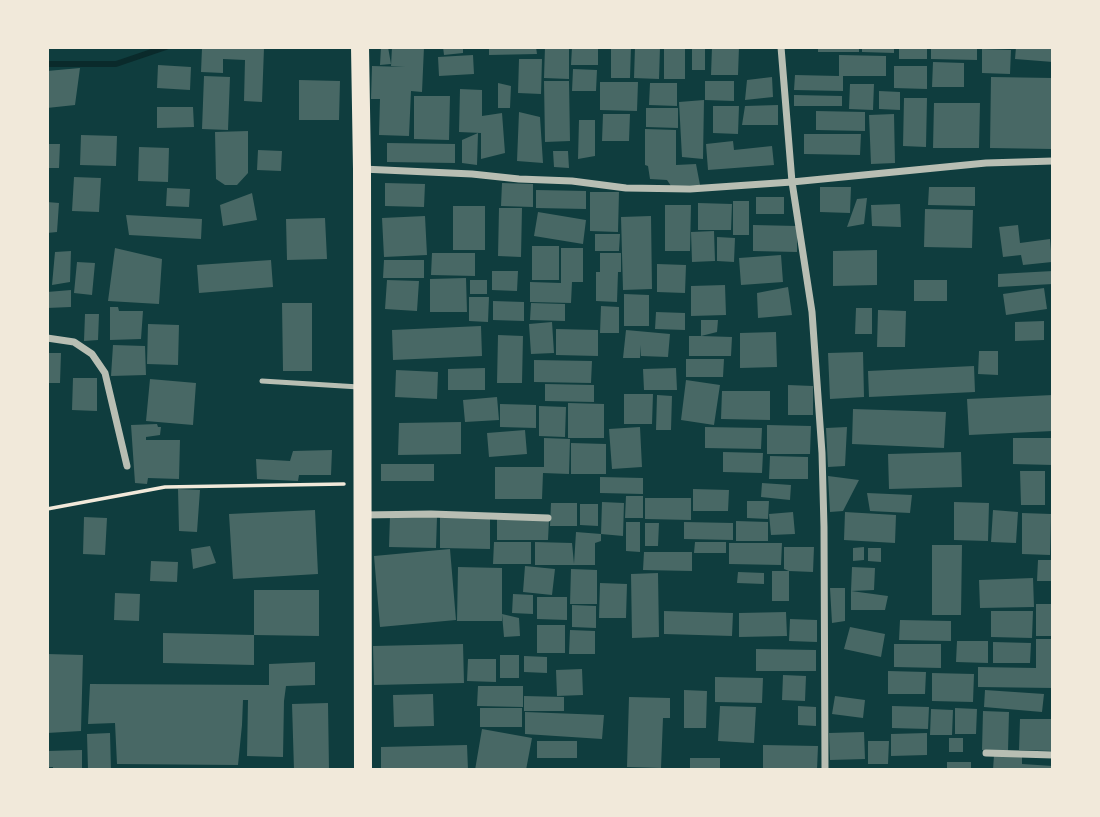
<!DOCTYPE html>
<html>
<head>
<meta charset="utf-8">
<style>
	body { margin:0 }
	#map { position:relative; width:1100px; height:817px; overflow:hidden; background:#0f3d3e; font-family:"Noto Serif",serif }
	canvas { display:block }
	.frame { position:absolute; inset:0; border:49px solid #f1e9da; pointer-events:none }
</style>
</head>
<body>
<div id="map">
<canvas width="1100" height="817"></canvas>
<div class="frame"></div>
</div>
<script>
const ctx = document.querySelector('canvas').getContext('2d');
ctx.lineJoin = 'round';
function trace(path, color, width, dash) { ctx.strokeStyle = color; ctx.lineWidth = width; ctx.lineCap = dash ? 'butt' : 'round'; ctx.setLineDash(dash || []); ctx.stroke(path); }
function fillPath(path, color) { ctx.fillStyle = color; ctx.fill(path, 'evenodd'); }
trace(new Path2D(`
	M47,64H116L166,47`), '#0a2a2b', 6);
fillPath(new Path2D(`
	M217,47L264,48L262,102L244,101L245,60L223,59V73L201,72L202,48L217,49Z
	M381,47H388L391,64L380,65Z
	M392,47H424L422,92L411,91L409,136L379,135L380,99H371L372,66L405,67L391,66Z
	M443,47H463V53L444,55Z
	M489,47H536L537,54L489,55Z
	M545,47H569V79L544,78Z
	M572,47H598V65H571Z
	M611,47H631L630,78H611Z
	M635,47H660L659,79L634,78Z
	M664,47H685V79H664Z
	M692,47H705V70H692Z
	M712,47H739L738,75H711Z
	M818,47H859V52H818Z
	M862,47H894V53L862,52Z
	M899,47H927V59H899Z
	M931,47H977V60L931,59Z
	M1016,47H1053V62L1015,59Z
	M982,49L1011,50L1010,74L982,73Z
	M473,55L474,74L439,76L438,57Z
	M839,55L886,56V76H843V91L794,90L795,75L839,76Z
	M519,59H542L541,94L518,93Z
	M933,62L964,63V87H932Z
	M158,65L191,67L190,90L157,88Z
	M894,66H927V89L894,88Z
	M80,68L75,105L47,108V71Z
	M573,69L597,70L596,91H572Z
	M204,76L230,77L228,130L202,129Z
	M772,77L773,97L745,100L747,80Z
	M991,77L1053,78L1052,149L990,148Z
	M299,80L340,81L339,120H299Z
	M544,81H569L570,141L545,142Z
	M705,81H734V101L705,100Z
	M600,82H638L637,111L600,110Z
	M498,83L511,86L510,108H498Z
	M650,83H677V106L649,105Z
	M850,84H874L873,110L849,109Z
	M460,89L482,90V116L502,113L505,153L481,159V133L459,132Z
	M879,91L900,92V110L879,109Z
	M794,95L842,96V106H794Z
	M414,96H450L449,140L414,139Z
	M904,98H927L926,147L903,146Z
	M704,100L703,159L682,157L679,102Z
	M934,103H980L979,148H933Z
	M778,105V125H742L745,106Z
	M713,106H739L738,134L713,133Z
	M157,107H193L194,127L157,128Z
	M646,108H678V128L646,127Z
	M816,111L865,112V131L816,130Z
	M519,112L540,117L543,163L517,161Z
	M603,114H630L629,141H602Z
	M894,114L895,163L871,164L869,115Z
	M579,120H595V156L578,159Z
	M645,129L676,130V165L696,164L700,185L671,186L667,180L650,179L648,166L645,165Z
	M248,131V173L237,185H225L216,179L215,132Z
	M478,133L477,165L462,163V140Z
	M804,134H861L860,155L804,154Z
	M81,135L117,136L116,166L80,165Z
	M733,141L734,150L772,146L774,165L708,170L706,144Z
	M387,143L455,144V163L387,162Z
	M47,144H60L59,168H47Z
	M139,147L169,148L168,182L138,181Z
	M258,150L282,151L281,171L257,170Z
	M553,151H568L569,168L554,167Z
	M74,177L101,178L99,212L72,211Z
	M385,183L425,184L424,207L385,206Z
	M502,183L533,184V207L501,206Z
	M820,187H851L850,213L820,212Z
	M929,187H975V206L928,205Z
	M167,188L190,189L189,207L166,206Z
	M536,190L586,191V209L536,208Z
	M590,192H619L618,232L590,231Z
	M252,193L257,220L223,226L220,205Z
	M756,197H784V214H756Z
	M867,198L864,224L847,227L857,199Z
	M733,201H749V235H733Z
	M47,202L59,203L57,232L47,233Z
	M698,203L732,204L731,230H698Z
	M900,204L901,227L872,226L871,205Z
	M665,205H691L690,251H665Z
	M453,206H485V250H453Z
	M499,208H522L521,257L498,256Z
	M925,209L973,210L972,248L924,247Z
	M538,212L586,220L583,244L534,236Z
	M126,215L202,219L201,239L129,235Z
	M425,216L427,255L384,257L382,218Z
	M651,216L652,289L623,290L621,217Z
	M325,218L327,259L287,260L286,219Z
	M753,225L797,226V252L753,251Z
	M1018,225L1020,243L1050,239L1052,262L1023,265L1021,255L1003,257L999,227Z
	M714,231L715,261L692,262L691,232Z
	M595,234H620L619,251H595Z
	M717,237L735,238L734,262L717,261Z
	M532,246H559V280H532Z
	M115,248L162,259L159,304L108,301Z
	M561,248H583V282H572L571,303L530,302V282L561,283Z
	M877,250V285L833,286V251Z
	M71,251L70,282L52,285L55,252Z
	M432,253H475V276L431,275Z
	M600,253H621V272H618L617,302L596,301V272H600Z
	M781,255L783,282L741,285L739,258Z
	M271,260L273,287L199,293L197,265Z
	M384,260H424V278H383Z
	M77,262L95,263L92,295L74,293Z
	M657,264L686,265L685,293L657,292Z
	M492,271H518L517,291L492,290Z
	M1053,271V284L998,287V274Z
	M466,278L467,312H430V279Z
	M387,280L419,281L417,311L385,309Z
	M470,280H487V294H470Z
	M914,280H947V301H914Z
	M725,285L726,315L691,316V286Z
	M788,287L792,315L758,318L757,293Z
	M1044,288L1047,309L1006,315L1003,294Z
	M71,290V307L47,308V292Z
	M624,294L649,295V326H624Z
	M469,297H489L488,322L469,321Z
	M493,301L524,302V321L493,320Z
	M282,303H312V371H283Z
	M531,303L565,304V321L530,320Z
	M601,306L619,307V333H600Z
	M110,307H118L119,311H143L141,339L110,340Z
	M856,308H872V334H855Z
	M878,310L906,311L905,347H877Z
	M656,312L685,313V330L655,329Z
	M85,314H99L98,340L84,341Z
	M701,320H718L717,332L701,336L732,337L731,356H689V336H701Z
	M1044,321V340L1015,341V322Z
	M552,322L554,353L531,354L529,324Z
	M148,324L179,325L178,365L147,364Z
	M481,326L482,356L393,360L392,330Z
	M556,329L598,330V356L556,355Z
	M626,330L670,334L668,357L641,356V345L640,358H623Z
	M776,332L777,367L740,368V333Z
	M498,335L523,336L522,383H497Z
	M113,345L145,346L146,375L111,376Z
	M979,351H998V375L978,374Z
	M863,352L864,397L830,399L828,353Z
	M47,353H61L60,383H47Z
	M686,359H724L723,377H686Z
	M534,360L592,361L591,383L534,382Z
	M974,366L975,392L869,397L868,371Z
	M485,368V390H448V369Z
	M676,368L677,390H644L643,369Z
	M396,370L438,372L437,399L395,397Z
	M73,378H97V411L72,410Z
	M150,379L196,383L193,425L146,421Z
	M686,380L720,385L714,425L681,420Z
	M545,384L594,385V402L545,401Z
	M788,385L813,386V415H788Z
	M722,391H770V420L721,419Z
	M624,394H653L652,424H624Z
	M657,395L672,396L671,430H656Z
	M1053,395V431L969,435L967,399Z
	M497,397L499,420L465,422L463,400Z
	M568,403L604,404V438H568Z
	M500,404L536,405V428L500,427Z
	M539,406L566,407L565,437L539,436Z
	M853,409L946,412L944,448L852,444Z
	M461,422V454L398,455L399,423Z
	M157,424L158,427H161L160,435L146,437V440H180L179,479L148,478L147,484L135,483L131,425Z
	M767,425L811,426L810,454H767Z
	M640,427L642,467L612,469L609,429Z
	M705,427L762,428L761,449L705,448Z
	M847,427L845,466L828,467L826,428Z
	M525,430L527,454L489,457L487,433Z
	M544,438L570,439L569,474L543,473L542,499H495V467H544Z
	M1013,438H1053V465L1013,464Z
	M571,443L606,444V474H571Z
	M332,450L331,475H299L298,481L257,479L256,459L290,461L293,451Z
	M723,452L763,453L762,473L723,472Z
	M961,452L962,487L889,489L888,454Z
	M770,456L808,457V479H769Z
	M381,464H434V481H381Z
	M1020,471H1045V505H1021Z
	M828,476L859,480L843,511L830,512Z
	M600,477L643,478V494L600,493Z
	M762,483L791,485L790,500L761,497Z
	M178,489L200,490L197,532L179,531Z
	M693,489L729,490L728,511H693Z
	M867,493L912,495L910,513L870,511Z
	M626,496H643V518H625Z
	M645,498H691V520L645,519Z
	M747,501H769L768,519L747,518Z
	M602,502L624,503L623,536L601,534V541L595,543V565H535V542L572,543L574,564L576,532L601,534Z
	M954,502L989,503L988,541L954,540Z
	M551,503H577V526H550Z
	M580,504H598V526L580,525Z
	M315,510L318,574L233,579L229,514Z
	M993,510L1018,512L1016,543L991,542Z
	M793,512L795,534L771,535L769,514Z
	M845,512L896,515L895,543L844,540Z
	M1022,513L1051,514L1050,555L1022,554Z
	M390,516L437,517L436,548L389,547Z
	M440,516L490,517V549L440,548Z
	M84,517L107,518L105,555L83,554Z
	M497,519L549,520L548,540H497Z
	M736,521L768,522V541H736Z
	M626,522H640V552L626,551Z
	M684,522L733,523V540L684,539Z
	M645,523H659L658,546H645Z
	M494,542H531V564H493Z
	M695,542H726V553H694Z
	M729,543H782L781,565L729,564Z
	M932,545H962L961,615H932Z
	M210,546L216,563L193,569L191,549Z
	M784,547H814L813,572L789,571L784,569Z
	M864,547V560L853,561V548Z
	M868,548H881V562L868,561Z
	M450,549L456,620L380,627L374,556Z
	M644,552H692V571L643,570Z
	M1038,560H1053V581H1037Z
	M151,561L178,562L177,582L150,581Z
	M525,566L555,569L552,595L523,592Z
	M458,567L502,568V621H457Z
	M852,567L875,568L874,590L851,591L888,596L885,610H851V591Z
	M571,569L597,570V604H570Z
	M772,571H789V601H772Z
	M738,572L764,573V584L737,583Z
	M658,573L659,637L632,638L631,574Z
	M1033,578L1034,607L980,608L979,580Z
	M600,583L627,584L626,618H599Z
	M830,588H845V621L832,623Z
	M254,590H319V636L254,635Z
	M115,593L140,594L139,621L114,620Z
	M513,594L533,595V614L512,613Z
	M537,597H567V620L537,619Z
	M1036,604H1053V636H1036Z
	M572,605L596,606V628L572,627Z
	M664,611L733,613L732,636L664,634Z
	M991,611H1033L1032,638L991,637Z
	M786,612L787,636L739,637V613Z
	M502,614L519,618L520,636L504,637Z
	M790,619L817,620V642L789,641Z
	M900,620L951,621V641L899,640Z
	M537,625H565V653H537Z
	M850,627L885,634L881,657L844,649Z
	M570,630L595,631V654H569Z
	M163,633L254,635V665L163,663Z
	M1036,639H1053V688L978,687V667L1036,668Z
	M957,641H988V663L956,662Z
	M993,642L1031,643L1030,663H993Z
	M463,644L464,683L374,685L373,646Z
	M894,644H941V668L894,667Z
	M756,649L816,650V671H756Z
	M47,654L83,655L81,731L47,733Z
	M500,655H519V678H500Z
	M524,656L547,657V673L524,672Z
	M468,659H496V682L467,681Z
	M315,662V685L286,686L284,701L283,757L247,756L248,700H243L242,725L238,765L117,764L115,723L88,724L90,684L269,685V664Z
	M582,669L583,695L557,696L556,670Z
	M888,671L926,672L925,694H888Z
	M932,673L974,674L973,702L932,701Z
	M783,675L806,676L805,701L782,700Z
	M715,677L763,678L762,703L715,702Z
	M478,686H523V707L477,706Z
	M684,690L707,691L706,728H684Z
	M985,690L1044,694L1042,712L984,707Z
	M433,694L434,726L394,727L393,695Z
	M524,696L564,697V711H524Z
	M835,696L865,700L863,718L832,714Z
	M629,697L670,698V718H663L661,768L627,767Z
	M328,703L329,770H294L292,704Z
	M720,706L756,707L754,743L718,741Z
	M798,706L816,707V726L798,725Z
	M892,706L929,707L928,729L892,728Z
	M480,708H522V727H480Z
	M955,708L977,709L976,734H955Z
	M931,709L953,710L952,735H930Z
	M983,711L1009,712L1008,751L982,750Z
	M525,712L604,715L602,739L525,734Z
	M1020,719H1053V751L1019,750Z
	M482,729L532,738L526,770H475Z
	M864,732L865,759L830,760L829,733Z
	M110,733L111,770H88L87,734Z
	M927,733V755L891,756V734Z
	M949,738H963V752H949Z
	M537,741H577V758H537Z
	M868,741H889L888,764H868Z
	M467,745L468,770H381V747Z
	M763,745L818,746L817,770H763Z
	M82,750V770H53V767H47V751Z
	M994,755L1022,757V764L1053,766V770H993Z
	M690,758H720V770H690Z
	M947,762H971V770H947Z`), '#486865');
trace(new Path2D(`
	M47,509L165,487L344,484`), '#f1e9da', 3.5);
trace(new Path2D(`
	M262,381L359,387`), '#b8beb3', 5);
trace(new Path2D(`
	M781,47L792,182L812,312L822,453L824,527L825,770
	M362,169L472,174L519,179L572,181L626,188L690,189L792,182L986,163L1053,161
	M47,338L74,342L92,354L105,373L127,466
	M363,515L431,514L548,518
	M986,753L1053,755`), '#b8beb3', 7);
trace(new Path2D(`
	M360,47L362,169L363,770`), '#f1e9da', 18);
</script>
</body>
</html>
